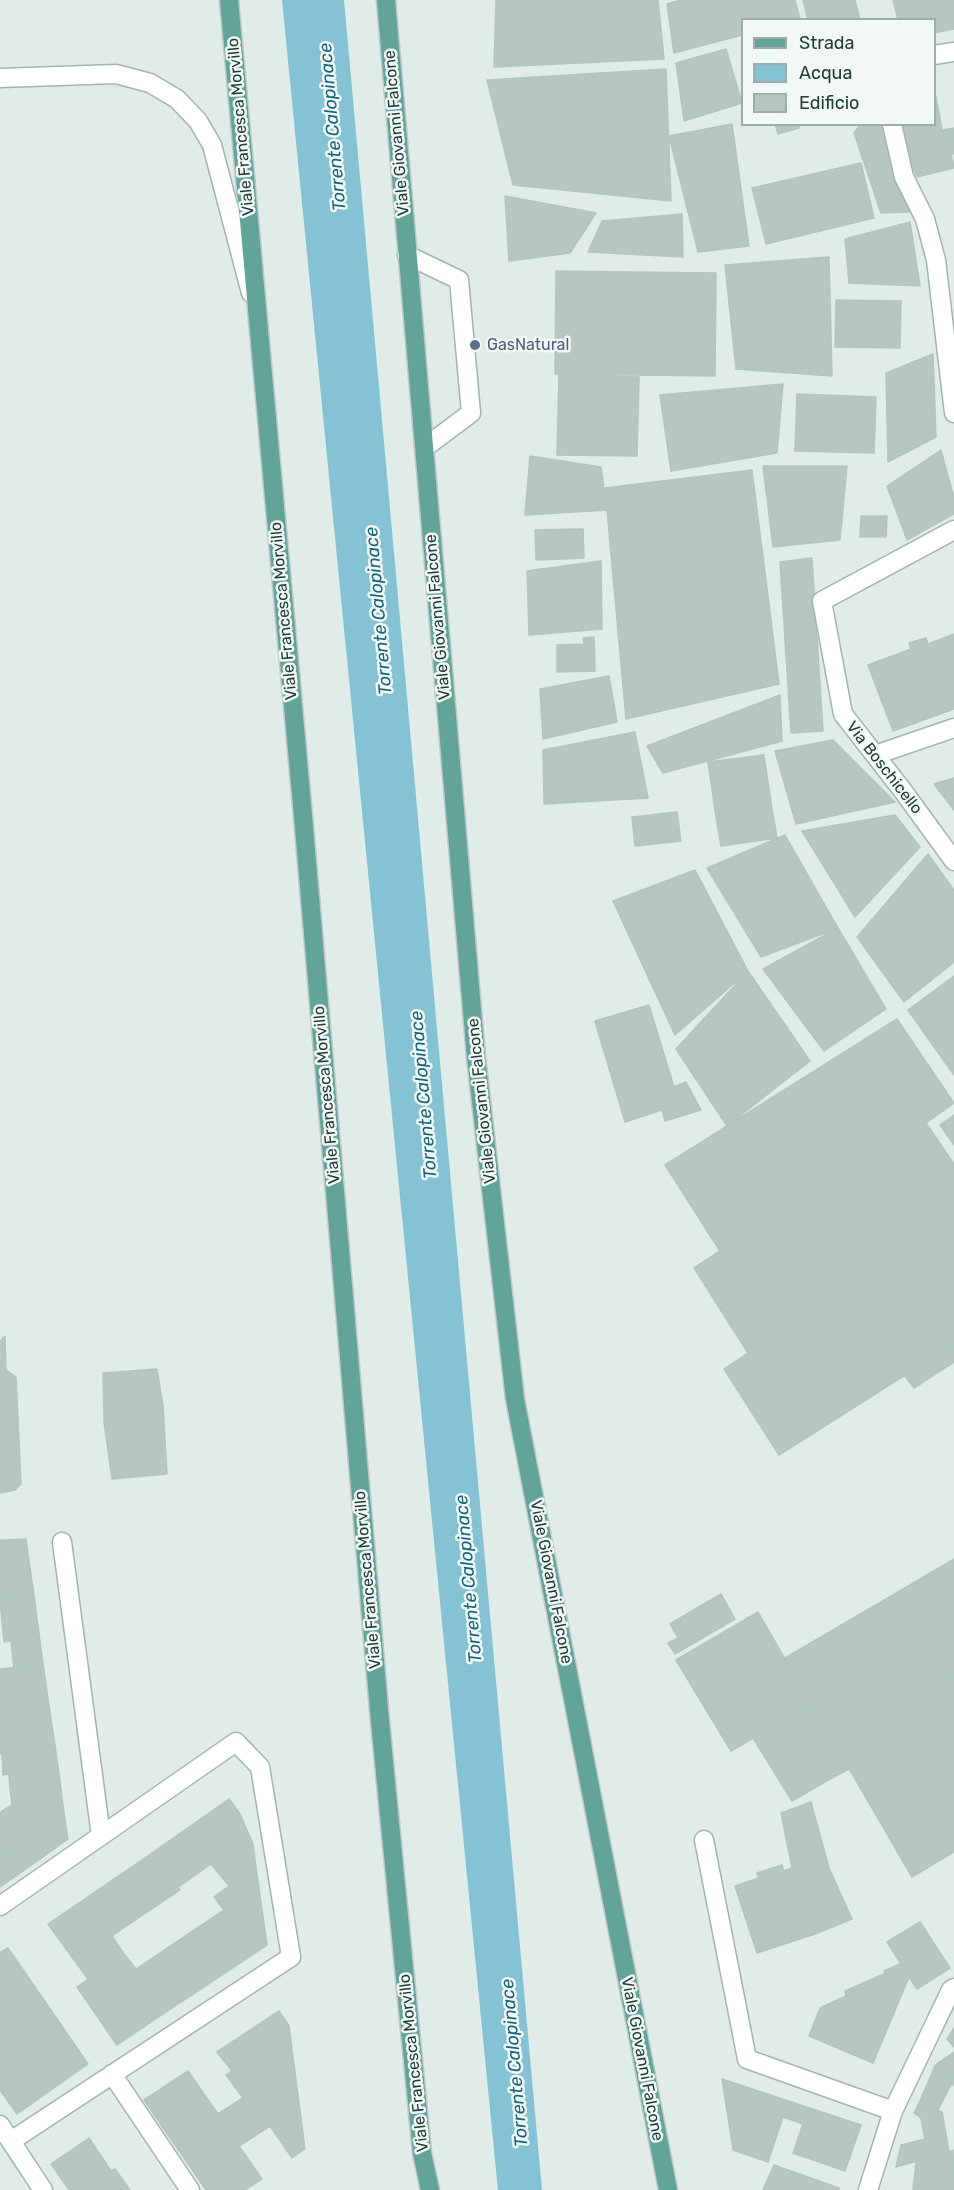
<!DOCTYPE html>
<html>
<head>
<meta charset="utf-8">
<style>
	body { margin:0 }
	#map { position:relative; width:954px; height:2190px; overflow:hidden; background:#e0ece7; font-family:Rubik,sans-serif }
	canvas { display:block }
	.legend { position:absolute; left:741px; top:18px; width:195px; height:108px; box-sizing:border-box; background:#f1f8f5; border:2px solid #9dada9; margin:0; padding:8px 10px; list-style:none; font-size:18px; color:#203d37 }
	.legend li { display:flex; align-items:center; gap:12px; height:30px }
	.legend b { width:30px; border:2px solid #9dada9 }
</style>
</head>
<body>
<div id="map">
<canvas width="954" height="2190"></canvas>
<ul class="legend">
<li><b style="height:8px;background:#62a497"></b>Strada</li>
<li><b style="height:16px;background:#85c3d4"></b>Acqua</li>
<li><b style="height:16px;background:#b5c7c0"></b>Edificio</li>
</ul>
</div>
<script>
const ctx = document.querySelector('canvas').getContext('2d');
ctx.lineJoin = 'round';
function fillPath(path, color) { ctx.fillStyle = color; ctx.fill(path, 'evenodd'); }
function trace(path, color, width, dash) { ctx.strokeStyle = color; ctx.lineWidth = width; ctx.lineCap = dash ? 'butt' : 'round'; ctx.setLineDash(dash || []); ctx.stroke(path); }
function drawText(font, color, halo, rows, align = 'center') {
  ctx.font = font + ' Rubik,sans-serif'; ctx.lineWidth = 5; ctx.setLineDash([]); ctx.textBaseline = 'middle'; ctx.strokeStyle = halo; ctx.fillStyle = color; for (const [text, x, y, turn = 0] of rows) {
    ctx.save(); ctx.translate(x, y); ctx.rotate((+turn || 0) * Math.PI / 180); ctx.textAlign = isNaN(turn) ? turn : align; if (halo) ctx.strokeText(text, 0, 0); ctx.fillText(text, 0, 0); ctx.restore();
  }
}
fillPath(new Path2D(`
	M282,0H344L542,2190H498Z`), '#85c3d4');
const building = new Path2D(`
	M496,0H658L664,59L494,67Z
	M681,0H795L800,19L742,20V35L674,53L667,4Z
	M803,0H855L860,20H808Z
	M893,0H954V29L934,33V20H898Z
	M726,49L742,103L684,121L676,63Z
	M666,69L671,201L513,185L487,80Z
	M934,87L945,145L907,154L902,124H934Z
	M732,124L749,246L698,252L669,136Z
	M775,124H799V128L778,134Z
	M861,124H881L910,212L881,213L854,133Z
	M954,128V154H951L954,168L917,177L907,154L945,145L943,130Z
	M861,163L874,218L766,244L752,188Z
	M505,196L596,213L570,253L509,261Z
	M682,214L683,257L588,252L602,221Z
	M910,222L920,286L849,283L845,239Z
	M829,257L832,376L736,369L725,265Z
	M556,271L716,273L715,376L555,374Z
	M836,300L901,301L900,348L835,347Z
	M933,354L936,437L888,462L886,373Z
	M559,375L639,377L637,456L557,455Z
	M783,384L777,453L671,471L660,395Z
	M797,394L876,397L874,453L795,451Z
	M941,450L954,498V514L907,540L887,486Z
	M530,456L601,467L607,510L525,515Z
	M763,466H847L840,540L773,547Z
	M752,470L779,684L626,719L605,488Z
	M861,516H887L886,537H860Z
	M583,529L584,558L536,560L535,530Z
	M812,558L823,731L791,733L780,562Z
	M601,561L602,629L529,635L527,571Z
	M954,634V709L893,731L868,665L911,649L909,643L926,638L928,644Z
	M594,637L595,671L557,672V645L584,644L583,638Z
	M609,676L617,722L543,739L540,689Z
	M780,695L782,741L663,773L647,746Z
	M635,732L648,798L544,804L543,750Z
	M833,740L895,802L796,824L775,751Z
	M764,755L772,809L716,817L708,762Z
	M954,778V810L934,784Z
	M772,809L777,838L721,846L716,817Z
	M677,812L681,841L635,846L632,817Z
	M895,815L920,847L855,917L802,831Z
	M785,835L838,928L761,957L707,868Z
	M928,854L954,890V962L904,1002L857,937Z
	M695,870L748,971L675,1035L613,901Z
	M838,928L886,1009L824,1051L763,969Z
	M748,971L810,1061L727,1126L676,1049Z
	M954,976V1075L908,1010Z
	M649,1005L674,1087L686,1082L701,1110L665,1121L662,1110L625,1122L595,1021Z
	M897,1019L954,1103L926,1123L954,1164V1344L779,1455L724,1369L748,1353L694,1268L720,1251L665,1165Z
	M954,1115V1145L940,1125Z
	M5,1336L6,1370L16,1377L21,1484L15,1490L0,1493V1341Z
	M954,1344V1362L914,1388L905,1376Z
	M157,1369L163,1406L167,1474L112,1479L104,1422L103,1373Z
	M26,1539L34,1596L15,1598L6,1540Z
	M0,1540H6L15,1598L0,1600Z
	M954,1559V1689L898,1592Z
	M898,1592L954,1689V1852L912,1877L785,1658Z
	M721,1594L735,1619L675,1654L668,1643L678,1638L670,1624Z
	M34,1596L43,1664L14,1668L11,1641L4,1642L0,1600Z
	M758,1612L811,1704L731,1751L676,1660Z
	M43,1664L52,1726L30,1729L25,1681H31L29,1666Z
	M29,1666L31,1681H25L30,1729L1,1733L0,1669Z
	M811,1704L849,1769L830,1779L792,1715Z
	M792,1715L830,1779L792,1801L753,1738Z
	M52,1726L58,1766L35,1770L30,1729Z
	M30,1729L35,1770L58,1766L60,1782L10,1789L9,1774L3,1775L2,1753L0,1754V1733Z
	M60,1782L65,1821L41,1824L20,1838L2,1811L12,1805L10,1789Z
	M229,1799L240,1814L253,1844L256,1867L229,1886L211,1864L177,1888L152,1853Z
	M811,1802L829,1868L852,1919L815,1934L792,1868L781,1813Z
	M2,1811L23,1842L0,1857V1813Z
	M65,1821L68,1839L36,1862L20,1838L41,1824Z
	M23,1842L36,1862L0,1887V1857Z
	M152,1853L180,1890L125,1927L110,1906L66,1934L94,1975L88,1979L48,1924Z
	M782,1865L784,1871L792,1868L815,1934L757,1953L735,1886L759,1878L757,1873Z
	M256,1867L267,1945L181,2002L151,1959L182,1938L199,1961L254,1925L229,1886Z
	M229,1886L254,1925L199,1961L182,1938L224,1910L214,1897Z
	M110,1906L125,1927L112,1936L124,1954L94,1975L66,1934Z
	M920,1922L950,1968L917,1989L887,1942Z
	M8,1948L88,2064L17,2114L0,2090V1953Z
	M124,1954L136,1969L151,1959L181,2002L117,2045L77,1987Z
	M902,1963L909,1977L873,2063L809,2036L820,2008L846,1996L845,1991L886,1973L884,1971Z
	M279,2011L289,2026L305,2149L292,2158L270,2126L239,2146L262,2179L245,2190H206L144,2100L188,2071L218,2114L243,2098L226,2075L232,2071L217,2052Z
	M954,2028V2047L947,2039Z
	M954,2052V2086L938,2063Z
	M938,2063L952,2083L938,2110L919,2103L935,2066Z
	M722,2079L861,2125L845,2171L793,2153L803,2124L783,2117L768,2162L733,2150Z
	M919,2103L942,2112L946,2134L925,2140L921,2118L914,2113Z
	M946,2134L949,2152L896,2167L901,2145Z
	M89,2138L111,2171L115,2169L130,2190H69L51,2164Z
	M953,2150L954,2190H913L916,2162Z
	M774,2165L839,2188V2190H763Z`);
fillPath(building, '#b5c7c0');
trace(building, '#b2c6bf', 1.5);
const minor = new Path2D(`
	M934,55L954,52
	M0,78L116,74L150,83L177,99L198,121L212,145L251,293
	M892,124L904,177L925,219L936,260L954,413
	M407,255L459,280L471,413L424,448
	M954,530L822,601L843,714L903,791L954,861
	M875,755L954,728
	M62,1542L101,1836
	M704,1840L747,2059L893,2111
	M0,1906L236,1742L260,1767L291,1957L11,2141
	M112,2074L190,2190
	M0,2125L43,2190
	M868,2190L893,2111L951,1990L954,1988`);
const major = new Path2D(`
	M229,0L304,827L380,1721L422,2153L430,2190
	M386,0L476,1057L515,1399L668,2190`);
trace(minor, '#a3b4af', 21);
trace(major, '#c1c9c7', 21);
trace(minor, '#fff', 18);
trace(major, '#62a497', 18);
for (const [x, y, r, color] of [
	[475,345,6,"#5c6f8a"]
]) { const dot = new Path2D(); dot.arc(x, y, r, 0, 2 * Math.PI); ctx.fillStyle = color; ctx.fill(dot); trace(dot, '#f1f8f5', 2); }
drawText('16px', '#203d37', '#f1f8f5', [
	["Viale Francesca Morvillo",241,127,-95],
	["Viale Giovanni Falcone",397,133,-95],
	["Viale Francesca Morvillo",284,611,-95],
	["Viale Giovanni Falcone",438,617,-95],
	["Via Boschicello",884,768,52],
	["Viale Francesca Morvillo",327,1095,-95],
	["Viale Giovanni Falcone",482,1101,-96],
	["Viale Francesca Morvillo",368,1580,-95],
	["Viale Giovanni Falcone",551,1582,79],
	["Viale Giovanni Falcone",642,2059,79],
	["Viale Francesca Morvillo",414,2063,-96]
]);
drawText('16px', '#4e5e75', '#f1f8f5', [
	["GasNatural",487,345]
], 'left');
drawText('italic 18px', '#17657c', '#f1f8f5', [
	["Torrente Calopinace",333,127,-95],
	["Torrente Calopinace",379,611,-95],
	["Torrente Calopinace",424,1095,-95],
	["Torrente Calopinace",469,1579,-95],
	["Torrente Calopinace",515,2063,-95]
]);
</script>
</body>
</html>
